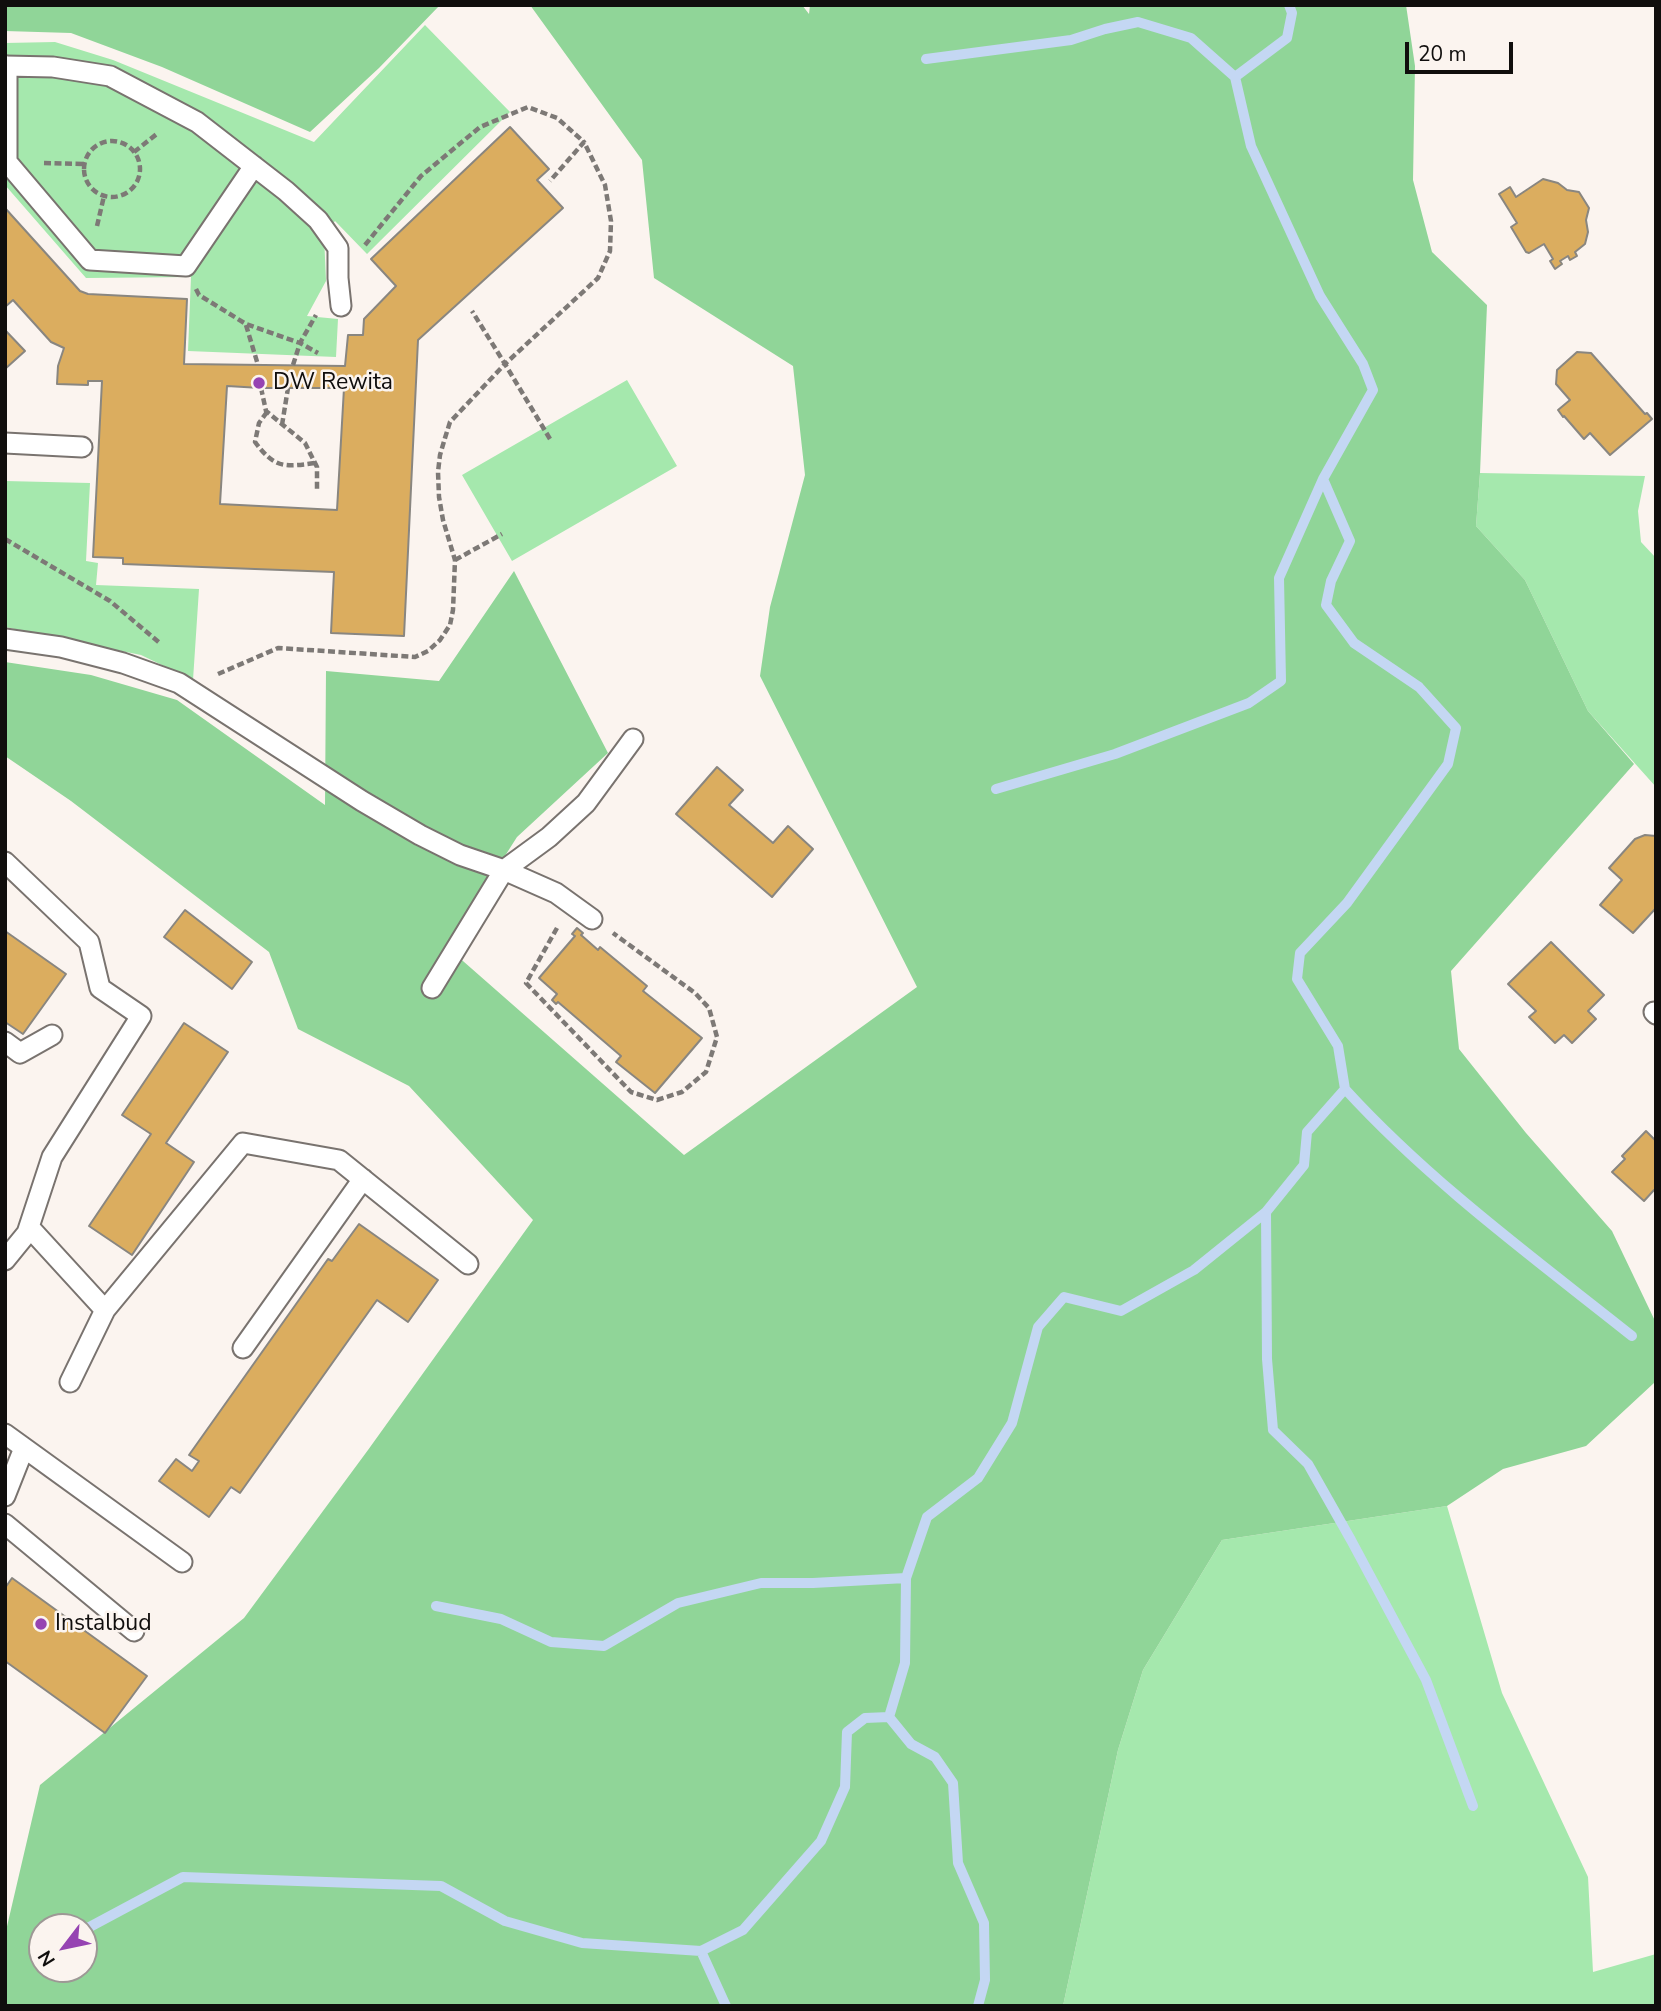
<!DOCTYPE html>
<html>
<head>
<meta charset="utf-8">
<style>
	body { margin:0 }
	#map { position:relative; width:1661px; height:2011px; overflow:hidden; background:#fbf4ef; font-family:"Nunito Sans",sans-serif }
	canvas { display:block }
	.frame { position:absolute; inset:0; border:7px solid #100e0d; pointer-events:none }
	.north { position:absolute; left:28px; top:1913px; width:70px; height:70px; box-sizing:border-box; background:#fbf4ef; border:2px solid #9d9895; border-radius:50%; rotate:238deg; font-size:19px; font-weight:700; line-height:28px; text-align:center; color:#100e0d }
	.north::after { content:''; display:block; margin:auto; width:24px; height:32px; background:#9643b2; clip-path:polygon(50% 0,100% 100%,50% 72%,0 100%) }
	.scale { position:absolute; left:1405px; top:42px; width:108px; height:32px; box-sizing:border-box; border:4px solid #100e0d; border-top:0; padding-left:9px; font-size:21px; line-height:24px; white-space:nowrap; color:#100e0d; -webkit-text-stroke:5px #fbf4ef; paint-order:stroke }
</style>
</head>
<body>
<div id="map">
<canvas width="1661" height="2011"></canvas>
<div class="frame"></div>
<div class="north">N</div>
<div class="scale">20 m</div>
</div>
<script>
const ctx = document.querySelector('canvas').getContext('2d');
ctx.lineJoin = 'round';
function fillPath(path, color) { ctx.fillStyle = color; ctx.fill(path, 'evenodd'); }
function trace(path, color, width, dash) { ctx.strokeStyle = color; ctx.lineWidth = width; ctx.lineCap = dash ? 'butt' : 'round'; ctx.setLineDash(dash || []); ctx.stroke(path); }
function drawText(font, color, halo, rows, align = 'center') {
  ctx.font = font + ' "Nunito Sans",sans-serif'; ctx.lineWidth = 5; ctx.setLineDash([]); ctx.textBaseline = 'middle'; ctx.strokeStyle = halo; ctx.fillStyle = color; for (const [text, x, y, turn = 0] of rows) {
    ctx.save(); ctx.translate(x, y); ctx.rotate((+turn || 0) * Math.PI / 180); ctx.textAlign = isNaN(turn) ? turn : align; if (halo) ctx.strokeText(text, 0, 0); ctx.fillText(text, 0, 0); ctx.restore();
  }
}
fillPath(new Path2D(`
	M425,25L510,112L367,254L335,221L324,235L326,281L307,316L338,319L336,357L188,351L191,277L86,278L5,185V43L55,42L113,60L314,142Z
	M627,380L677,466L512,561L462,475Z
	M1480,473L1645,476L1638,511L1641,542L1656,558V787L1588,711L1525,580L1476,526Z
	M5,481L90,483L86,561L98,563L96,585L199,589L193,680L141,655L5,627Z
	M1447,1506L1502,1693L1588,1877L1593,1972L1656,1954V2006H1063L1118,1750L1143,1670L1222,1540Z`), '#a5e8ad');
fillPath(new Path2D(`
	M5,5H440L379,68L310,132L162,67L71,33L5,31Z
	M530,5H802L809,14L810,5H1406L1415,66L1413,180L1432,252L1487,305L1480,473L1476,526L1525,580L1588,711L1634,764L1451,971L1459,1049L1526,1133L1612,1231L1656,1323V1377L1654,1383L1586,1446L1503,1469L1447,1506L1222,1540L1143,1670L1118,1750L1063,2006H5V1935L40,1785L244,1618L368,1450L533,1220L409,1086L298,1029L269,952L71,801L5,756V662L91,675L177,700L325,805L326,671L439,681L514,571L608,753L517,837L447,947L684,1155L917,987L760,676L770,607L805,475L793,366L654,278L642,160ZM42,1927H84V1969H42Z`), '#90d598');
trace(new Path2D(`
	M926,59L1071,40L1105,29L1138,22L1191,38L1235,77
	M996,789L1115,754L1249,703L1281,681L1279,578L1323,479
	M1345,1089C1430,1182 1534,1258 1632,1336
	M1266,1212L1267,1359L1273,1430L1308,1464L1351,1540L1426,1680L1473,1806
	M436,1606L501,1619L551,1642L604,1646L678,1603L761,1583H813L906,1578
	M889,1717L911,1744L935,1757L953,1783L958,1863L984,1923L985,1980L978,2006
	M84,1930L183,1877L441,1886L505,1921L582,1943L701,1951
	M726,2006L701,1951L743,1930L821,1841L845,1787L847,1732L865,1718L889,1717L905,1663L906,1578L927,1517L978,1478L1012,1423L1038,1327L1064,1297L1121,1311L1194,1270L1266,1212L1304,1165L1307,1132L1345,1089L1338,1046L1297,979L1300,953L1347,903L1448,764L1456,728L1419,687L1354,643L1326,605L1331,581L1350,541L1323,479L1373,390L1363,364L1320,296L1251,146L1235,77L1287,38L1292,13L1289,5`), '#c4d7f3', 10);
const building = new Path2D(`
	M510,127L549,169L537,180L563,208L418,340L404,636L331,633L334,572L123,564V558L93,557L102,381H88V385L57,384L58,366L64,348L51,342L13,300L5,307V208L80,291L88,294L187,299L184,364L345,366L348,335H363L364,319L396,286L371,259ZM227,386L261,388H344L337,510L220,504Z
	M1543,179L1558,183L1567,190L1579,192L1589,208L1586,220L1588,232L1585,244L1575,252L1577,256L1570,260L1568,256L1560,261L1562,264L1555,269L1550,261L1553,259L1544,244L1529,253L1526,252L1511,227L1517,223L1499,194L1510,187L1516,197Z
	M5,330L25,351L5,369Z
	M1577,352L1591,353L1645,414L1647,413L1652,419L1610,455L1590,433L1584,439L1564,416L1563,417L1558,410L1570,400L1556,384L1557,370Z
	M717,767L743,790L729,805L773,843L788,826L813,849L772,897L676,814Z
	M1645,835L1656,836V908L1633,933L1600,905L1622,880L1609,868L1635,839Z
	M185,910L252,962L232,989L164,937Z
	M577,928L583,933L581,935L598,950L600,947L647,986L643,991L702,1038L655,1093L616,1062L621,1056L558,1002L556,1004L552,1000L557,994L539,978L575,936L572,934Z
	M5,931L66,974L23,1034L5,1022Z
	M1551,942L1604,995L1588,1011L1596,1019L1572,1043L1564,1035L1555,1043L1529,1017L1536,1011L1508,984Z
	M184,1023L228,1052L166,1143L194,1162L132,1255L89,1226L151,1134L122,1115Z
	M1646,1131L1656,1141V1192L1654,1190L1644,1201L1612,1172L1625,1159L1622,1156Z
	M359,1224L438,1280L408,1322L377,1300L240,1493L231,1487L209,1517L159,1481L176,1459L192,1471L199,1461L189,1455L328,1259L332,1261Z
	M12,1578L147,1676L105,1733L5,1661V1588Z`);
fillPath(building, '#dbad5f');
trace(building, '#898680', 2);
const lane = new Path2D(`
	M5,66L53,67L110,76L197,122L286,191L318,220L338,248V278L341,306
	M7,66V162L90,260L186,266L254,166
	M5,443L82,447
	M5,639L61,647L123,663L179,683L362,801L420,835L460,855L504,870L556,893L592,919
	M5,862L89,942L100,988L141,1016L52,1157L27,1233L5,1260
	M432,988L504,870L549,837L586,803L633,739
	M1654,1012L1656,1014
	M5,1042L20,1053L52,1035
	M29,1227L105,1310L243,1143L339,1160L468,1264
	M243,1348L363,1179
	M70,1382L105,1310
	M5,1434L182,1562
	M5,1496L24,1448
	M5,1524L134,1631`);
trace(lane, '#79736f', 23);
trace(new Path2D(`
	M84 169a28 28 0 1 1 56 0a28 28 0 1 1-56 0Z
	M134,152L158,133
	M44,163L84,164
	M97,226L104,196
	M365,245L421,176L480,127L528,107L557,118L584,142
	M196,289L199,295L246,324L300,343L318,353
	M246,325L258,365
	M293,365L300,343L316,315
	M261,388L266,411L305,443L317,467V490
	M267,412L259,423L255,442C275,469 285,467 315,463
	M282,425L288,388
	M550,439L505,364L598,278L610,251L611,221L605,185L584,142L550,181
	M5,539L110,601L161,644
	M455,560L502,534
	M218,674L278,648L415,657L428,651L440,640L450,625L453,610L455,560L443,520L439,497L438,472L440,455L445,438L450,422L505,364L472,311
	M557,928L526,983L631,1092L657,1100L682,1092L706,1072L717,1037L709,1008L695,993L613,933`), '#7d7976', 4.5, [7, 3.5]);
trace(lane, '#fff', 19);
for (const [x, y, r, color] of [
	[259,383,7,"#9643b2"],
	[41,1624,7,"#9643b2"]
]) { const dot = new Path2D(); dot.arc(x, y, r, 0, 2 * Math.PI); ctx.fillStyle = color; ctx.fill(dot); trace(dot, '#fbf4ef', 2.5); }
drawText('23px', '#100e0d', '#fbf4ef', [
	["DW Rewita",273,383],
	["Instalbud",55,1624]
], 'left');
</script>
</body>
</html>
